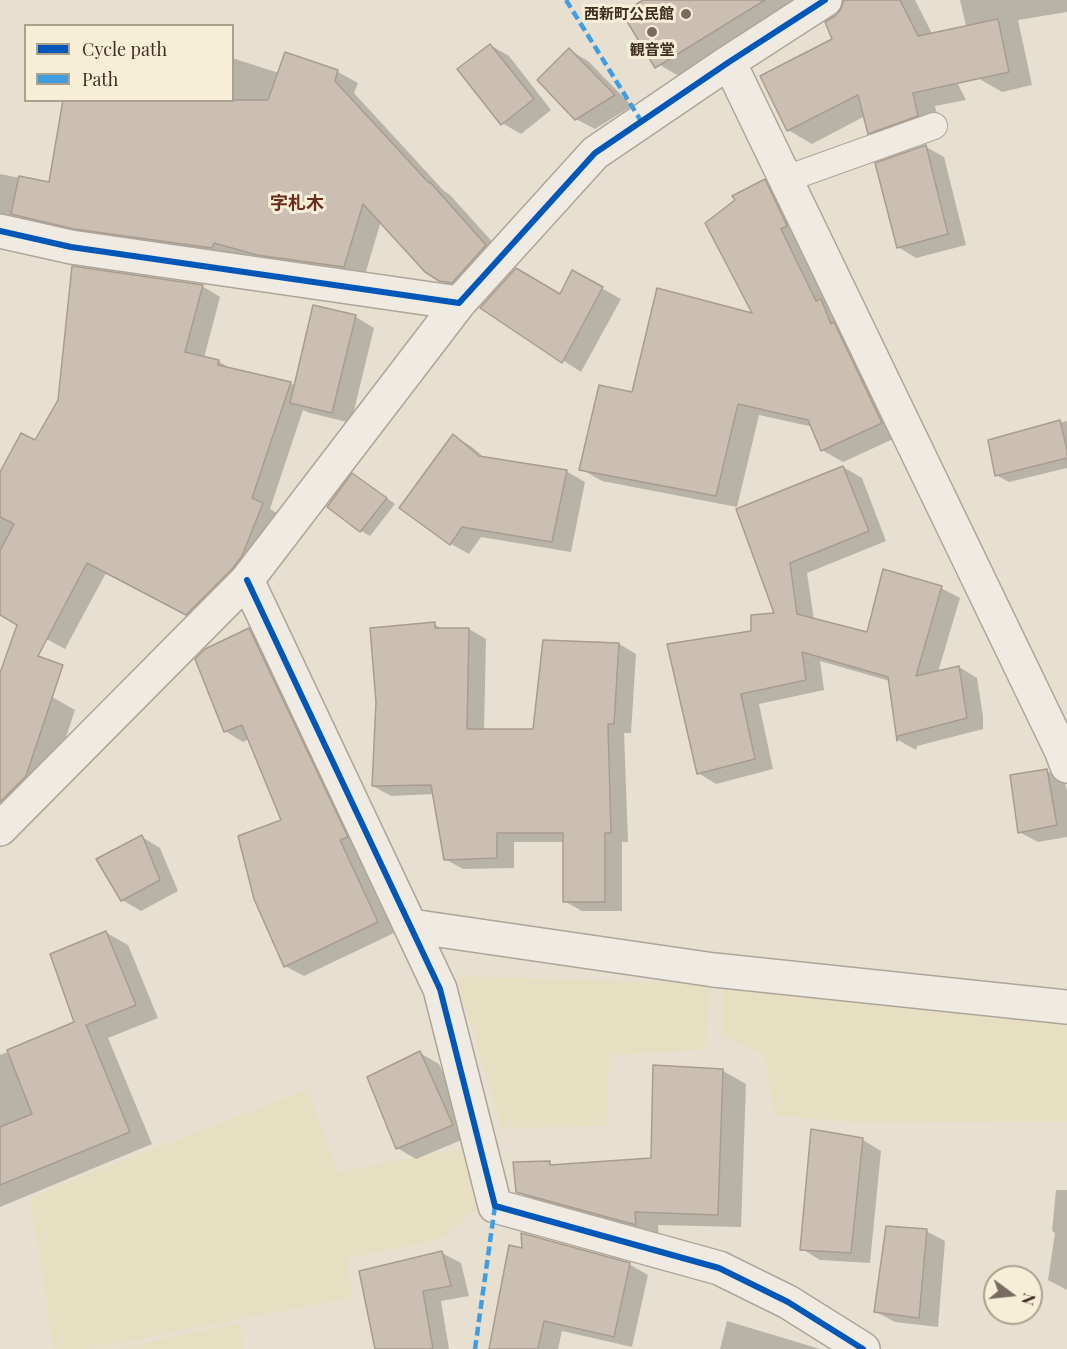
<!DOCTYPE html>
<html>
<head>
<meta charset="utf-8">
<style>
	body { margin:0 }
	#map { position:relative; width:1067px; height:1349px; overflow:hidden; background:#e7e0d1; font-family:"Playfair Display",serif }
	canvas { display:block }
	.legend { position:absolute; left:24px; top:24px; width:210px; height:78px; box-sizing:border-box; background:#f7eed8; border:2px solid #ada18e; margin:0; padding:8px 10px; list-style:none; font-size:18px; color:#3d2e20 }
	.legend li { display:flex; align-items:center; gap:12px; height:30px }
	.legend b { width:30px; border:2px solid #ada18e }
	.north { position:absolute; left:983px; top:1265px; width:60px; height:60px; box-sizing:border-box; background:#f7eed8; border:2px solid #ada18e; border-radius:50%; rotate:105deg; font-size:16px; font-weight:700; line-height:24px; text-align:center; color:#3d2e20 }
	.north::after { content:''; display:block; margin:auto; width:21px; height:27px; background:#786c5e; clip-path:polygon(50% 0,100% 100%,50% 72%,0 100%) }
</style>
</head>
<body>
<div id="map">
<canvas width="1067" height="1349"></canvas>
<ul class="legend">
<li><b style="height:8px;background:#0057b8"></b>Cycle path</li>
<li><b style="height:8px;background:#3f9de0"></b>Path</li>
</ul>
<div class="north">N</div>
</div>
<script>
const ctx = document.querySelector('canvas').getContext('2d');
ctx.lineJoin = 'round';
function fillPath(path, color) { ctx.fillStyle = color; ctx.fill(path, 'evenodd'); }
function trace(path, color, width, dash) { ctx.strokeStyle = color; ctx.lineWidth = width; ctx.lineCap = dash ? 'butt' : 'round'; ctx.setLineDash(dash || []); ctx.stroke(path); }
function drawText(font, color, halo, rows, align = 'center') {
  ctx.font = font + ' "Playfair Display","Noto Sans JP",serif'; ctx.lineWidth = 6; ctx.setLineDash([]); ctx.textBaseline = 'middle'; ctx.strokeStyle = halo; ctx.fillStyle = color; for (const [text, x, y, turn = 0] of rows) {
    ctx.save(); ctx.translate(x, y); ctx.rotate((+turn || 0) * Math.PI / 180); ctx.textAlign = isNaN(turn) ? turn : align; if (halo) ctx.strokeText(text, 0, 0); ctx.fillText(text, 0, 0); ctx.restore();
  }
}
fillPath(new Path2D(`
	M456,976L711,984L705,1050L610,1055L606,1126L502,1128Z
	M724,982L1067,1021V1122L856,1123L775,1115L764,1054L722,1036Z
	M308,1089L338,1172L461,1148L477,1210L440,1239L347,1259L353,1297L88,1349H54L30,1197Z
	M241,1323L243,1349H115Z`), '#e6dfc2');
fillPath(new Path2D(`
	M645,0H809L690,75H677L653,61Z
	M845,0H915L966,100L935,106L941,129L893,146L869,133L865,116L812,144L788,130L834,40Z
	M960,0H1067V12L1018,20L1032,85L1002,92L978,78Z
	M490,45L509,56L551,110L521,134L502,123Z
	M569,50L588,61L632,106L595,129L576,119Z
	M285,54L338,72L358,83L354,93L444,191L450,195L506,257L460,292L440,280L381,221L364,278L278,266L234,253L232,259L0,221V174L50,184L232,100V58L279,73Z
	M926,147L944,157L966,245L916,258L898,247Z
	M765,181L786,193L902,435L843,462L822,450L813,427L759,415L737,507L602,481L581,469L633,394L755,315Z
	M573,272L621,299L581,372L482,308L560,296Z
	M202,286L220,297L204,358L218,361L233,370L291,383L295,386L356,317L374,328L351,423L310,413L303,410L270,509L280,515L205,624L106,573L65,649L0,614V475Z
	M1067,421V468L1009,482L996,475L990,441Z
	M454,436L472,447L486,459L566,471L585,482L571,552L481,537L469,554L451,544L401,507Z
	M843,467L862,478L886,541L807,573L814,620L868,634L941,588L960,598L938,672L959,667L977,678L983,716V729L917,746L916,750L898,740L890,681L820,661L824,690L759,704L773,769L716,784L698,773L752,632L776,614L738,510Z
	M362,480L395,504L370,536L361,531Z
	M434,624L444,630L469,629L486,639L484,731H534L619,644L636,654L631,733H624L628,842H622V911H582L564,901L565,842H514V868L463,869L445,859L434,794L391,796L373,786Z
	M249,630L268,641L396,932L304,976L285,966L283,821L249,739L243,742L225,731Z
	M0,680L52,697L75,710L49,789L0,830Z
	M1047,771L1065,782L1067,791V837L1038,842L1019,832Z
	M142,837L160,848L178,891L141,911L122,900Z
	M105,932L128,945L158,1018L108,1038L152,1144L0,1207V1055L76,1023Z
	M420,1053L439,1064L471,1136L416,1159L397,1148Z
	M723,1071L746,1084L741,1227L658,1225L659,1238L542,1205L518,1192L549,1163L556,1166L653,1159Z
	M863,1140L881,1151L870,1263L820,1260L802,1249Z
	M1056,1190H1067V1290L1048,1280L1055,1233L1052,1231Z
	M926,1231L945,1241L938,1327L895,1322L876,1312Z
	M442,1253L461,1263L469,1296L441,1301L449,1349H376Z
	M629,1264L648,1275L632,1347L562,1331L558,1349H490Z
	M727,1321L820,1349H720Z`), '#0003');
const building = new Path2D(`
	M643,0H765L655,68L622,13Z
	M844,0H900L918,36L998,19L1009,72L913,93L918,116L868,134L858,95L787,131L760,76L832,39L825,22L835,16L841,9Z
	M490,44L534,99L501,125L457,69Z
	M569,48L615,95L575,120L537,80Z
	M285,52L338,70L335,81L429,183L430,182L486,245L452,283L439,281L425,272L363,204L344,267L257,255L214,243L212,248L74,229L11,214L19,176L49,182L63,100H268Z
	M926,145L948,234L897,248L875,163Z
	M765,179L787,226L781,229L816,301L821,299L831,324L834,322L882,423L821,451L808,420L738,404L716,496L579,470L599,385L632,392L657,288L752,313L705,223L735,200L732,196Z
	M72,266L203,285L185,352L219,360L218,365L291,382L252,498L263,503L242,556L233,568L186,615L87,563L38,656L63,665L26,776L0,802V673L17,625L0,615V551L14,524L0,517V472L21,433L35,440L58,400Z
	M516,268L560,294L572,270L603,287L562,363L480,308Z
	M313,305L356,315L332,413L290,403Z
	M1060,420L1067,450V458L995,476L988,440Z
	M453,434L479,456L567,470L552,542L462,527L450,545L399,508Z
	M843,466L869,531L790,563L797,614L867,632L883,569L942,586L916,676L959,666L967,718L898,736L897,741L888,677L802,652L806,680L741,694L755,759L697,774L667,644L751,631V615L774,613L736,509Z
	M352,473L387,498L360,532L327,507Z
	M435,622V628H469L467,729H533L543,640L619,643L614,724H608L611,833H605V902H563V833H497V858L444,860L431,785L372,786L376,702L370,628Z
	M249,628L348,837L340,840L378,922L284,967L254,899L238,836L281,820L242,725L224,732L195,659L205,649Z
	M1047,769L1057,825L1018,833L1010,775Z
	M142,835L160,880L121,901L96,859Z
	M106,931L136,1005L86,1025L130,1132L0,1185V1127L32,1114L7,1050L74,1022L50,954Z
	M420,1051L453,1125L396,1149L367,1077Z
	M653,1065L723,1069L718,1215L635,1212L636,1225L516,1192L513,1162L550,1161V1165L651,1158Z
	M811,1129L863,1138L851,1253L800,1250Z
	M886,1226L927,1229L919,1318L874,1312Z
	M521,1233L630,1263L614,1337L544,1321L538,1349H489L509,1245L522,1248Z
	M442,1251L451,1286L423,1291L433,1349H375L359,1271Z`);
fillPath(building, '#cbbfb2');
trace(building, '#a89c90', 1.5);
const service = new Path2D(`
	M786,179L934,126`);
const minor = new Path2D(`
	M729,62L1061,750L1067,766
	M0,231L71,247L459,303L595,153L729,62L825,0
	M247,580L440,989L495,1206L719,1268L788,1302L863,1349
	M0,829L247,580L459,303
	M411,926L714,970L1067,1007`);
trace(service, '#ada599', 28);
trace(minor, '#ada599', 36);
trace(service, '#efebe3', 26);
trace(minor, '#efebe3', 33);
trace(new Path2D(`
	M566,0L641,121
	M475,1349L495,1206`), '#3f9de0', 4.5, [9, 4.5]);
trace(new Path2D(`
	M0,231L71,247L459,303L595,153L729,62L825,0
	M247,580L440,989L495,1206L719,1268L788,1302L863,1349`), '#0057b8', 6);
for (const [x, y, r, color] of [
	[686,14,6,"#786c5e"],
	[652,32,6,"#786c5e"]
]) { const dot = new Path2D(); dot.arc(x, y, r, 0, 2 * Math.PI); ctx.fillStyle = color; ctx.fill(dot); trace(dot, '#f7eed8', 2); }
drawText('bold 15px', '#3d2e20', '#f7eed8', [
	["西新町公民館",674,14],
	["観音堂",652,50,"center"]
], 'right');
drawText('bold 18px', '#6b2e1e', '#f7eed8', [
	["字札木",297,203]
]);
</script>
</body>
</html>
